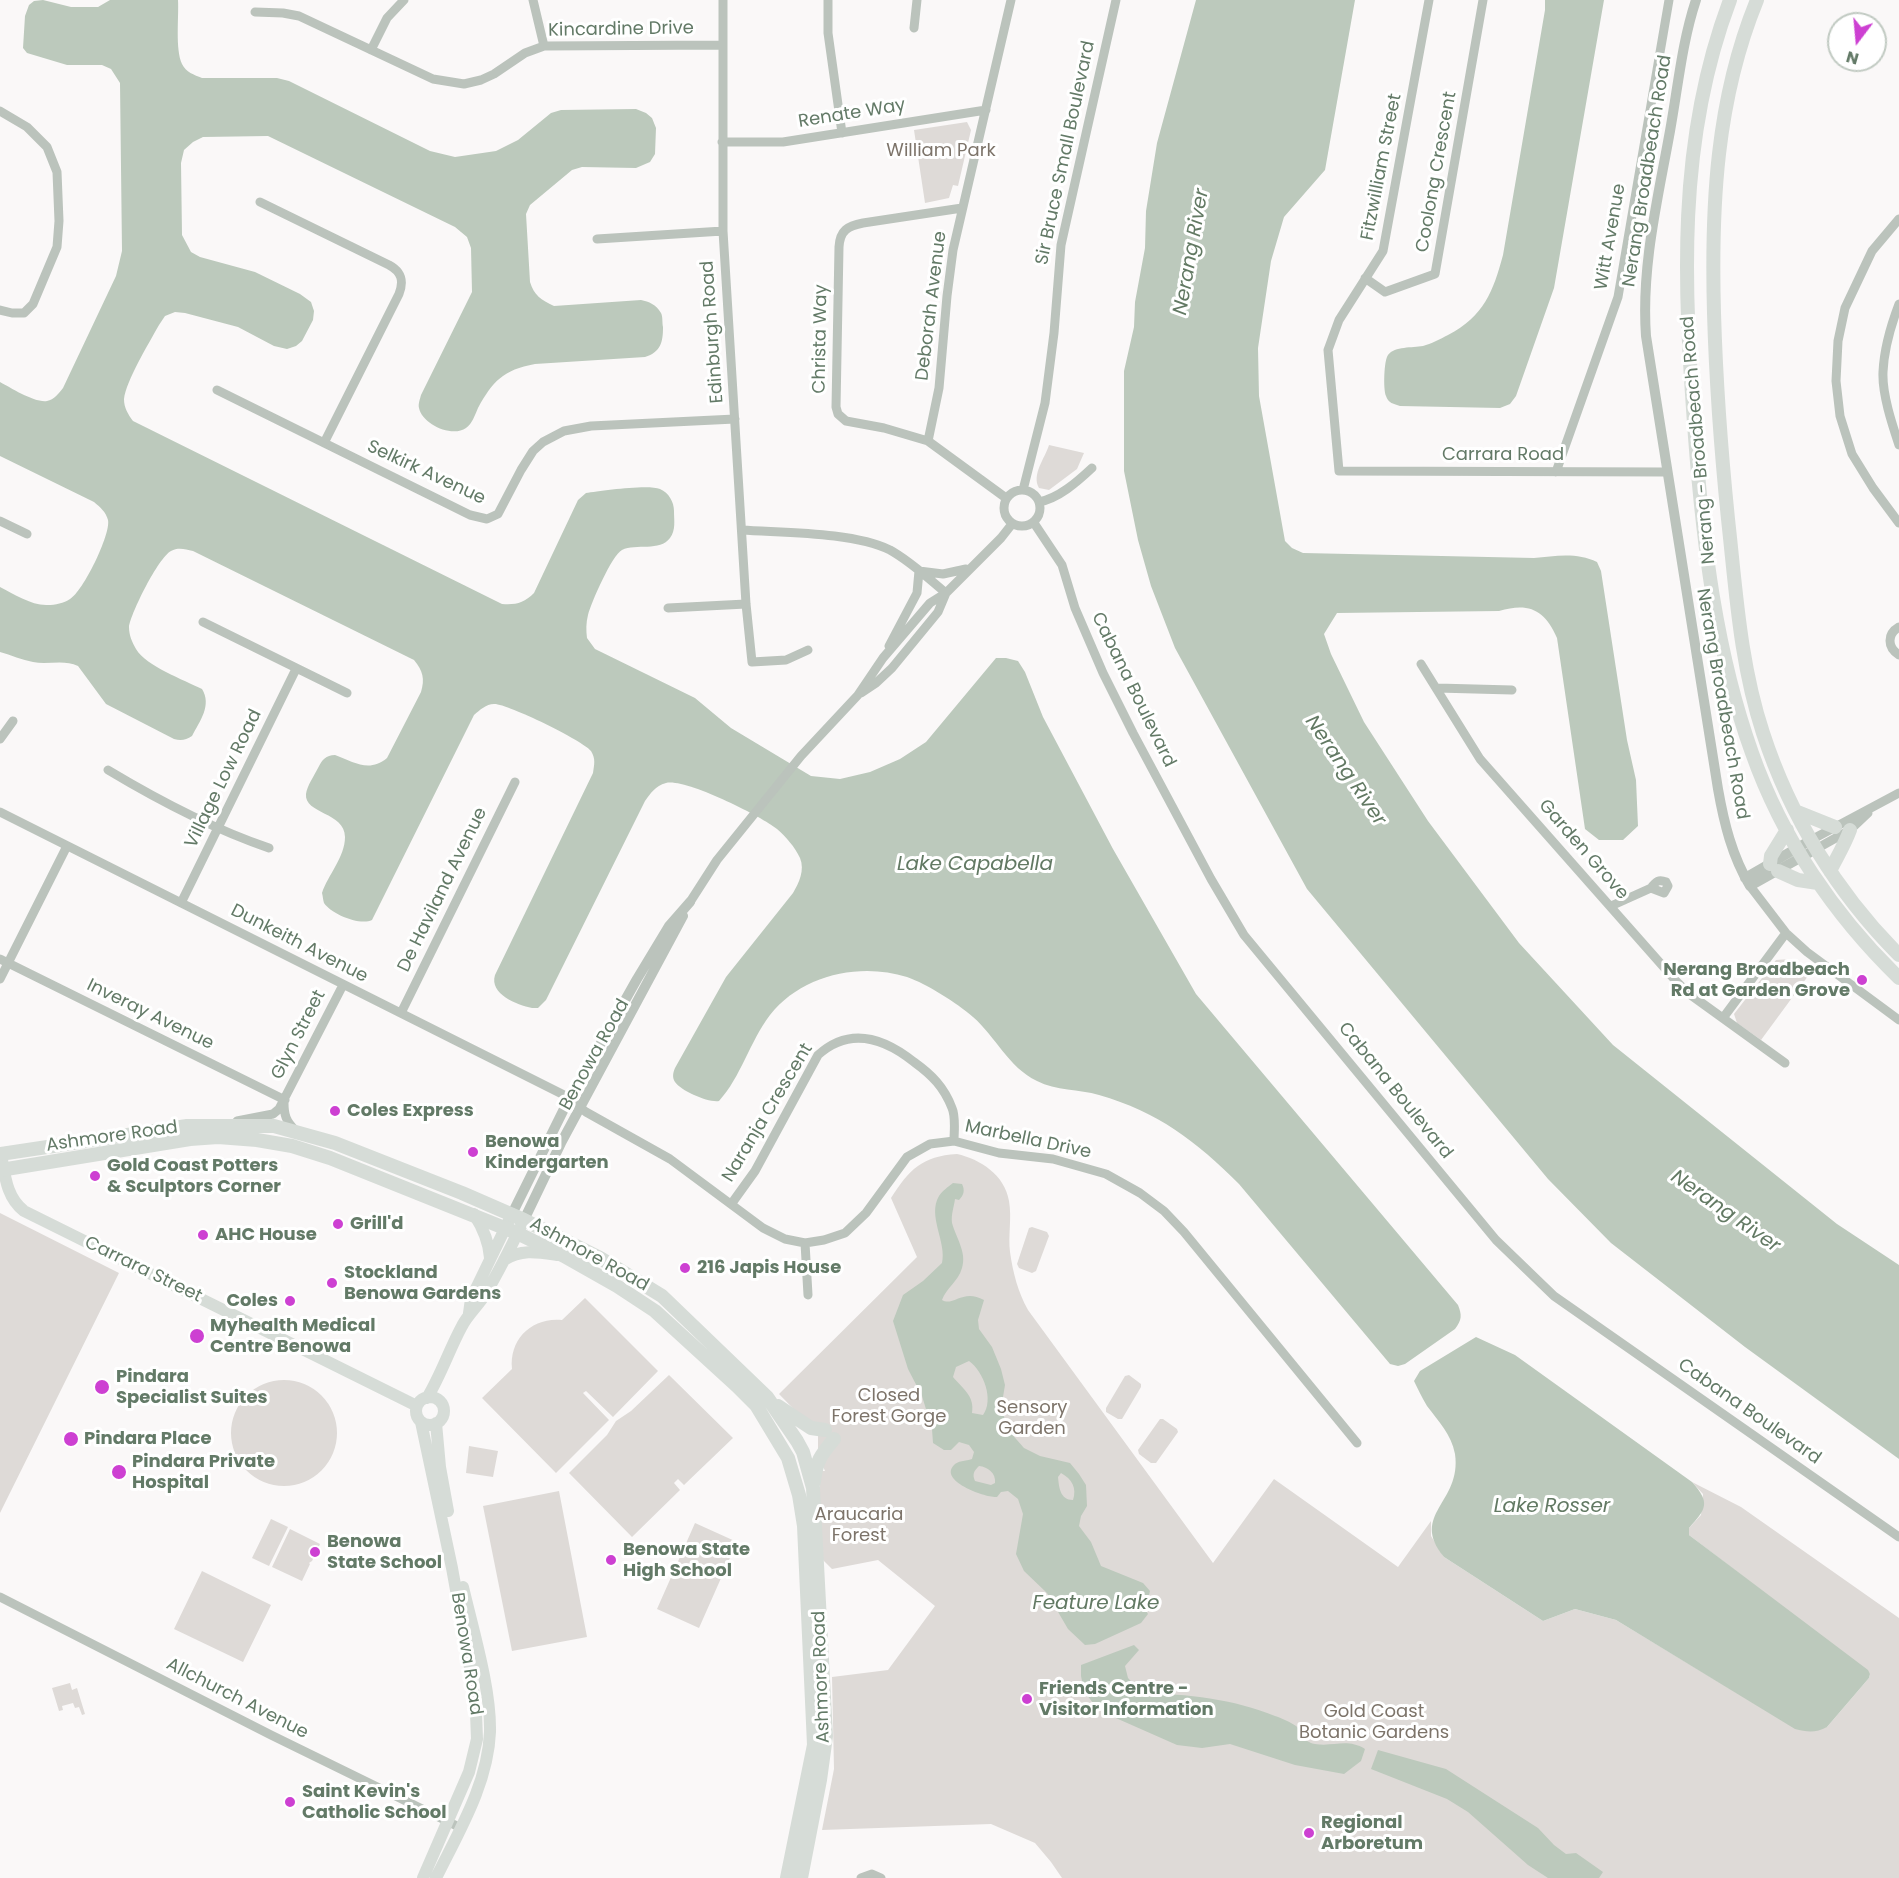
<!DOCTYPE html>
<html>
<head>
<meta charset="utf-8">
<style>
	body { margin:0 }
	#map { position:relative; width:1899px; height:1878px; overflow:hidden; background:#faf8f8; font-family:Poppins,sans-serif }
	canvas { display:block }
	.north { position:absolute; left:1827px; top:12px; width:60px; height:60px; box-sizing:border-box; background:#fff; border:2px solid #c1cac2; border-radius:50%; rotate:196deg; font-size:16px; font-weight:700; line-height:24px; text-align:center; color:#637a67 }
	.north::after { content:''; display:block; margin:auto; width:21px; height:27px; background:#cd40d2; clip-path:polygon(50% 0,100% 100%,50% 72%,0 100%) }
</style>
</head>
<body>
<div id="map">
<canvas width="1899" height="1878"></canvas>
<div class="north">N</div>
</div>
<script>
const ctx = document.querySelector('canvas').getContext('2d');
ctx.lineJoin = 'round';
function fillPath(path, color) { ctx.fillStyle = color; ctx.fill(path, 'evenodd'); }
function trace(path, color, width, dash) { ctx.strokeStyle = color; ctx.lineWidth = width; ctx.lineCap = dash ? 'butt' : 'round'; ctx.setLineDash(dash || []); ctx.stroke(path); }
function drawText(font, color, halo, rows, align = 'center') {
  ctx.font = font + ' Poppins,sans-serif'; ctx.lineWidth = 6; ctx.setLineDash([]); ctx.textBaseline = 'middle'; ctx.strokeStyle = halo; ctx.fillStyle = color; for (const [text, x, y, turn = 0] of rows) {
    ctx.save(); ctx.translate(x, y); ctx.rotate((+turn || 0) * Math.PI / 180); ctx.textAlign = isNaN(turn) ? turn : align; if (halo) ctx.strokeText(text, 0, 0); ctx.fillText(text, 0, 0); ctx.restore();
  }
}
fillPath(new Path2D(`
	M967,122L971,130L958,186L953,185L949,198L925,203L914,130Z
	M1049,445L1084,453L1077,469L1049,490L1039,488C1031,475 1045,458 1049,445Z
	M1791,959L1811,972L1761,1040L1737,1023L1734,1014L1776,960Z
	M957,1154C980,1159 1005,1175 1009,1201C1012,1218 1008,1235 1010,1252C1013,1273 1018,1292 1028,1310L1213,1563L1274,1479L1398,1567L1431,1521V1536L1444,1557L1543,1621L1575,1609L1616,1620L1795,1728L1827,1727L1869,1678L1870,1674L1689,1535V1528L1701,1515L1703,1494L1692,1482L1741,1507L1899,1618V1878H1062L1051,1862L1035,1843L991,1824L822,1830L834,1769L832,1677L888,1670L935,1606L878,1560L832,1569L822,1559L819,1471H825L818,1455V1434L779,1394L917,1257L891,1198C909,1170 922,1156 957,1154Z
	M0,1213L119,1273L0,1513Z
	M1032,1227L1047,1232L1049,1236L1036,1271L1032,1273L1019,1268L1017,1264L1029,1228Z
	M585,1298L658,1371L613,1417L586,1391L583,1393L609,1420L556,1473L482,1398L512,1369C509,1339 532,1317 562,1320Z
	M669,1375L733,1438L684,1485L678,1479L674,1483L680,1490L632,1537L569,1473L607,1435L616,1421L631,1411Z
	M1129,1375L1141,1384V1387L1122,1419H1118L1106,1412V1408L1125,1376Z
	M231 1433a53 53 0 1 1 106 0a53 53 0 1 1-106 0Z
	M1160,1419H1163L1177,1429L1178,1432L1156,1463H1151L1139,1454L1138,1450Z
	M469,1446L498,1451L493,1477L466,1473Z
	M559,1491L587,1637L512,1651L483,1506Z
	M271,1519L288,1527L269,1566L252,1558Z
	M695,1523L737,1542L699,1628L657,1609Z
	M290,1529L320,1544L312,1561L309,1563L310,1564L302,1581L272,1567Z
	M202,1571L271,1605L243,1662L174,1629Z
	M70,1683L72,1690L77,1688L85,1714L82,1715L79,1707L75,1708L73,1703L62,1706L63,1710L59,1711L52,1688Z`), '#dedad7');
fillPath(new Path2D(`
	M43,0L71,7H98L110,0H178C179,17 175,49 182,64C186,72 194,75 202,78H277L289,81L430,151L455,157L496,151L518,140L551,113L561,110L636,109L646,113L652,118L656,128L655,154L650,162L636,168L582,167L572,170L530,205L526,214L530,282C534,295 541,300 554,306L641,300C649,302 656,304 661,313C663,317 662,322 663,327C663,342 661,352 645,357L535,364C503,370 493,381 478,408C475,415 472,424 466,428C452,438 422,424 419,408C418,404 420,399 421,395L472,292L471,248L467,237L455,227L268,136L203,137L193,142L184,150L181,163L182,235L191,252L200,257L255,272L300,294L311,302L314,311L313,320L302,341L296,346L287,349L274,346L238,327L185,313L175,312L165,316L159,325C149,343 126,381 124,399C124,408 128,414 133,421L502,604C516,605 524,603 534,593L578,500L586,493C600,491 648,484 660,489C669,493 674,502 674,511C674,521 676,530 670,538C660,552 636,543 622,550C612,555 591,603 588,615C586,623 586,630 587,638L595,649L695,698L731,728L811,776L840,779L870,772L900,759L926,742L996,658H1006L1018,661L1025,672L1043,717L1113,849L1196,994L1458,1305C1462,1315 1462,1320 1455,1329L1405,1364L1398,1366L1390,1364L1239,1184C1196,1141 1158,1112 1099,1095C1079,1089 1056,1091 1037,1081C1008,1067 996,1037 973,1017C957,1003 927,984 907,977C860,962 801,975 770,1015C750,1041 741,1077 719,1101C709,1103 681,1091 675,1082C672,1077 673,1073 675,1068L726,977L793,893C799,883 805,870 800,858C795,847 786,837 777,829C761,816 685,778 666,783C655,786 651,793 645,801L546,1000L538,1008H532C517,1005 489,994 495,975L593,773C594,765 596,759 591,751C584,741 506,703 494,704C486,704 480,710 474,715L372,920C360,926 331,914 324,903C323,900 323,897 322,893C328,875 345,857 345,837C345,812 304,814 306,794C307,786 314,776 318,768C322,760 326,755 335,755C354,762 369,773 387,758L421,692C425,679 423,671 414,660L193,551C185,549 178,547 171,551C158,558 131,613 129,627C129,635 132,642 136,649C146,666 184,680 202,689C212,705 200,721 192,736C186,740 181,741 174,739L106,704L78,666C64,659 48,665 33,662C22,660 11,655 0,652V587C14,594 32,606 48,605C55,605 64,603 70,599C83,592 111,534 108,520C106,512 100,507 94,502L0,456V382C11,388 35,403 47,401C54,400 59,393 63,388L116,276L122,251L120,83L111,69L102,65H67L27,53L23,48L25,16L29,5L34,1Z
	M1196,0H1355L1325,170L1284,217L1271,261L1258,348L1259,396L1285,541L1292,548L1303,553L1534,558C1555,556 1577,552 1597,562L1601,571L1627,740L1636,780L1638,826L1623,840H1599L1585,829L1557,638C1545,610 1529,602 1499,611L1337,613L1324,634L1331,654L1364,722L1428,821L1519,943L1613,1045L1837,1224L1899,1265V1459L1745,1347L1611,1243L1548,1179L1307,889L1175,648L1151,586L1138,540L1124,471V371L1134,327L1135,302L1145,248L1146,211L1157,143Z
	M1545,0H1604L1554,288L1516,396L1510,404L1500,408L1400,406C1394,404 1388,403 1386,396C1383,389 1384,360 1388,355C1395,346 1412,348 1423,346C1431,344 1440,339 1448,335C1484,316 1493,292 1503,255L1545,10Z
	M953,1183L962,1184C965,1190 964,1195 959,1200L955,1199C954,1207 951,1214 952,1223C956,1238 967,1252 962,1268C958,1282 946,1288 942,1300C953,1307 963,1288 984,1300L978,1320L979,1329L992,1347L1001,1369L1005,1385L1002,1403L1005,1423L1009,1431L1024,1448L1040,1456L1070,1463L1079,1474L1086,1485L1087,1506L1081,1516L1079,1526L1091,1542L1101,1566L1143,1583L1150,1591L1149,1595L1144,1599V1607L1148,1614L1141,1623L1095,1644L1085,1645L1068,1629L1047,1593L1024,1571L1016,1554L1023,1514L1018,1499L1008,1491L1001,1492L997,1497C986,1498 938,1481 954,1465C957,1461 966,1461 972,1459L974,1452L969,1445L959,1442L951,1450H944L933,1443L932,1429L922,1396L908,1369L893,1321L903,1295L923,1281L942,1263C947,1242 927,1216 939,1196C942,1191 948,1187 953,1183ZM969,1361C984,1372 994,1400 983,1415L972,1413C975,1396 963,1389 953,1377L956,1367ZM979,1466C988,1467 996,1473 995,1483L991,1485L975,1481C972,1474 974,1471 979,1466ZM1061,1473C1072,1479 1077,1488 1073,1500C1060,1500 1059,1487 1058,1477Z
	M1476,1337L1515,1355L1692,1482C1711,1503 1706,1509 1689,1528V1535L1868,1670L1870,1674L1869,1678L1827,1727C1816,1733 1807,1732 1795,1729L1616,1620L1575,1609L1543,1621L1444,1557C1409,1514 1462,1503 1455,1454C1451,1434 1439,1422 1427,1406C1422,1398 1418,1389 1414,1381L1420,1371Z
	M1134,1645L1139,1650L1125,1666L1128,1678L1142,1693C1187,1694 1234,1699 1275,1716C1281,1718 1290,1722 1296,1726C1304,1733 1301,1741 1315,1744C1334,1747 1347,1738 1365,1749L1361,1761L1344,1774L1295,1765L1230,1744L1202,1748L1177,1745L1109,1715L1093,1703L1084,1691L1081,1676V1665Z
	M1378,1750L1446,1769L1538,1828L1554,1845L1566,1854L1576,1853L1603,1872L1599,1878H1548L1528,1865L1468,1812L1447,1799L1371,1769Z`), '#bcc9bc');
trace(new Path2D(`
	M533,0L544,46
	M723,0V231L746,604L752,662L786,660L808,650
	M828,0V33L842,133
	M1429,0L1383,251L1339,320L1328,350L1339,471L1667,472
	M255,12L283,13L299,16L433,79L464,84L481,80L494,74L525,53L544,46L723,45
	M914,28L917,0
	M371,50L387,18L404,0
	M0,111L27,127L47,147L57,172L59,221L57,247L33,304L24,313H12L0,310
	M722,142H783L986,110
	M260,202L389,265C402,272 404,281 399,294L324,443
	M962,208L863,223C848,226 840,230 839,247L836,407L838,414L846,421L884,428L928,441L1006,498
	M1899,219L1872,251L1845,308L1838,341L1836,381L1840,416L1852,454L1873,488L1899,523
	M597,239L723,231
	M1365,278L1385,292L1435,274L1483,0
	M1899,304C1891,325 1884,349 1883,372C1882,394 1892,424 1899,445
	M217,390L470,515L487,519L498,514L521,470L533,451L543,442L564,431L591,426L735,419
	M928,441L939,388L947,296L953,250L1011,0
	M1556,472L1618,297L1669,0
	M1004 508a18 18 0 1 1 36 0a18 18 0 1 1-36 0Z
	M1023,490L1045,403L1054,333L1061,245L1116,0
	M1039,502C1059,498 1077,482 1092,468
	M0,521L27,534
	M1034,523L1062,565L1075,608L1103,673L1133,733L1211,879L1244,935L1496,1240L1554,1296L1899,1537
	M742,530C785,533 853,532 890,550C910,561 928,578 946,593
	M668,608L746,604
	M203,622L347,693
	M1899,627C1887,634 1887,647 1899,655
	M889,646L917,593L919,571L943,574L966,569
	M1421,664L1480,759L1676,981L1688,993L1785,1063
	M1437,688L1512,690
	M861,693L876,683L892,668L938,612L946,593L1001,538L1012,524
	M0,739L13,721
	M108,770C158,800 213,829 269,848
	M0,812L564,1095L586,1112L670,1159L763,1228L785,1239L805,1243L824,1240L845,1233L866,1213L907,1157L930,1144L954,1141L999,1153L1053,1159L1106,1174L1140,1193L1164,1211L1184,1232L1357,1443
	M1811,840L1899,793
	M1816,849L1850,830L1868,813
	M1750,886L1786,933L1807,952L1899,1020
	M690,902L717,860L801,756L858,695L883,658L930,603L946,593
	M181,903L296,669
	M1611,906L1651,888C1656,881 1659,879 1666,882L1668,886L1664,893L1651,888
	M0,959L285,1100
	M0,979L67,846
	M401,1013L515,782
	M1723,1018L1786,933
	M284,1103C284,1115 286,1121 295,1130
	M237,1121L273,1114L279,1109L343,985
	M732,1203L755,1171L818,1055C850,1026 884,1038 914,1062C932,1075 944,1087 952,1108C956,1117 954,1131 954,1141
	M805,1243L808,1295
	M0,1597L271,1735L461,1828
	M861,1878L872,1874L881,1878`), '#bbc3bc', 9);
trace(new Path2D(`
	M1696,0C1682,42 1678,87 1670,131C1658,198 1641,267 1646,336L1718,789C1724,823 1732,856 1750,886L1816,849
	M1745,878L1811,840
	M512,1214L564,1109L637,979L669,926L690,902
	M524,1220L561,1143L683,916`), '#bbc3bc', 10);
trace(new Path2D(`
	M1,1154C5,1175 6,1197 24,1211L417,1406
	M474,1214C483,1228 489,1241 490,1258
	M504,1260C521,1249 537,1252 557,1255
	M469,1313L471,1299L512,1214
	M416 1411a14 14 0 1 1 28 0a14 14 0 1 1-28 0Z
	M427,1398C441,1375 449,1350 462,1326C468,1314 479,1305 486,1293C499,1271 510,1249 521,1226
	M421,1422L452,1568L471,1673L476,1713L477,1739L469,1772L423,1878
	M436,1423L440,1467L448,1511
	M436,1878C458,1833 488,1784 490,1732C491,1689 473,1630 463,1587`), '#d6dcd7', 12);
trace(new Path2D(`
	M1730,0C1676,143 1684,287 1695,437C1703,543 1716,653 1752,753C1782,838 1834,915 1899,978
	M1757,0C1716,100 1711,206 1714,313C1716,382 1721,450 1728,519C1736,591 1740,663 1763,733C1790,816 1837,893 1899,955
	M1795,811L1835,827
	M1770,864L1771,856L1787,830
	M1778,871L1798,880L1818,883
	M1830,871C1837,857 1845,844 1850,830
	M0,1154L187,1126H274L335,1143L462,1193L524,1220L600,1258L662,1296L767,1397L797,1441L803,1452L813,1488L826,1736L820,1780L801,1878
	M0,1170L190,1139L218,1137L257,1140L292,1146L330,1158L517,1233L564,1256L617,1286L655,1311L737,1386L756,1405L788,1458L799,1495L804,1526L814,1745L787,1878
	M778,1406L811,1428L825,1430
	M814,1482C816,1461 821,1455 834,1439`), '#d6dcd7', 14);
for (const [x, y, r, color] of [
	[1862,980,6,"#cd40d2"],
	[335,1111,6,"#cd40d2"],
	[473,1152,6,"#cd40d2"],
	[95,1176,6,"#cd40d2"],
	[338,1224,6,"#cd40d2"],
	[203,1235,6,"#cd40d2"],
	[685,1268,6,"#cd40d2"],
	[332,1283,6,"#cd40d2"],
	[290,1301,6,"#cd40d2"],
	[197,1336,8,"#cd40d2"],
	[102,1387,8,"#cd40d2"],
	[71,1439,8,"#cd40d2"],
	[119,1472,8,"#cd40d2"],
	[315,1552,6,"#cd40d2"],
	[611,1560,6,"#cd40d2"],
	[1027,1699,6,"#cd40d2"],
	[290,1802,6,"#cd40d2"],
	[1309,1833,6,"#cd40d2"]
]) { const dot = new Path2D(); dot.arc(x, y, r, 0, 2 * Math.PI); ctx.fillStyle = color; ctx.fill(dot); trace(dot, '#fff', 2); }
drawText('18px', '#637a67', '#fff', [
	["Kincardine Drive",621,30,-1],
	["Renate Way",852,114,-9],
	["Sir Bruce Small Boulevard",1066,153,-78],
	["Fitzwilliam Street",1382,167,-79],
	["Nerang Broadbeach Road",1648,171,-81],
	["Coolong Crescent",1437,172,-80],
	["Witt Avenue",1611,237,-80],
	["Deborah Avenue",932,306,-83],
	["Edinburgh Road",713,332,-94],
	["Christa Way",821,339,-89],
	["Nerang - Broadbeach Road",1699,440,-95],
	["Carrara Road",1503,455],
	["Selkirk Avenue",426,473,25],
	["Cabana Boulevard",1133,690,64],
	["Nerang Broadbeach Road",1722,704,80],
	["Village Low Road",224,779,-64],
	["Garden Grove",1583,850,49],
	["De Haviland Avenue",443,890,-64],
	["Dunkeith Avenue",299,944,27],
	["Inveray Avenue",150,1015,26],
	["Glyn Street",299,1035,-63],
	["Benowa Road",595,1055,-61],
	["Cabana Boulevard",1395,1091,51],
	["Naranja Crescent",768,1113,-59],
	["Ashmore Road",112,1137,-8],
	["Marbella Drive",1028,1140,12],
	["Ashmore Road",589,1255,29],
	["Carrara Street",143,1270,26],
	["Cabana Boulevard",1749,1412,35],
	["Benowa Road",466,1654,81],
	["Ashmore Road",822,1677,-92],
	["Allchurch Avenue",237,1699,27]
]);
drawText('18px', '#7d746a', '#fff', [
	["William Park",941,151],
	["Closed",889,1396],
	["Forest Gorge",889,1417],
	["Sensory",1032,1408],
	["Garden",1032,1429],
	["Araucaria",859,1515],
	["Forest",859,1536],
	["Gold Coast",1374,1712],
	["Botanic Gardens",1374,1733]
]);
drawText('bold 18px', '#637a67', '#fff', [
	["Nerang Broadbeach",1850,970,"right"],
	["Rd at Garden Grove",1850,991,"right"],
	["Coles Express",347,1111],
	["Benowa",485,1142],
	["Kindergarten",485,1163],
	["Gold Coast Potters",107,1166],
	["& Sculptors Corner",107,1187],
	["Grill'd",350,1224],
	["AHC House",215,1235],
	["216 Japis House",697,1268],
	["Stockland",344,1273],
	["Benowa Gardens",344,1294],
	["Coles",278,1301,"right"],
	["Myhealth Medical",210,1326],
	["Centre Benowa",210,1347],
	["Pindara",116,1377],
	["Specialist Suites",116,1398],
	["Pindara Place",84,1439],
	["Pindara Private",132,1462],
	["Hospital",132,1483],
	["Benowa",327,1542],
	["State School",327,1563],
	["Benowa State",623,1550],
	["High School",623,1571],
	["Friends Centre -",1039,1689],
	["Visitor Information",1039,1710],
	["Saint Kevin's",302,1792],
	["Catholic School",302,1813],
	["Regional",1321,1823],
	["Arboretum",1321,1844]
], 'left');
drawText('italic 20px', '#627963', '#fff', [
	["Nerang River",1192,252,-80],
	["Nerang River",1345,771,56],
	["Lake Capabella",975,865],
	["Nerang River",1725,1212,35],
	["Lake Rosser",1552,1507],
	["Feature Lake",1096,1604]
]);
</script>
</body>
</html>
